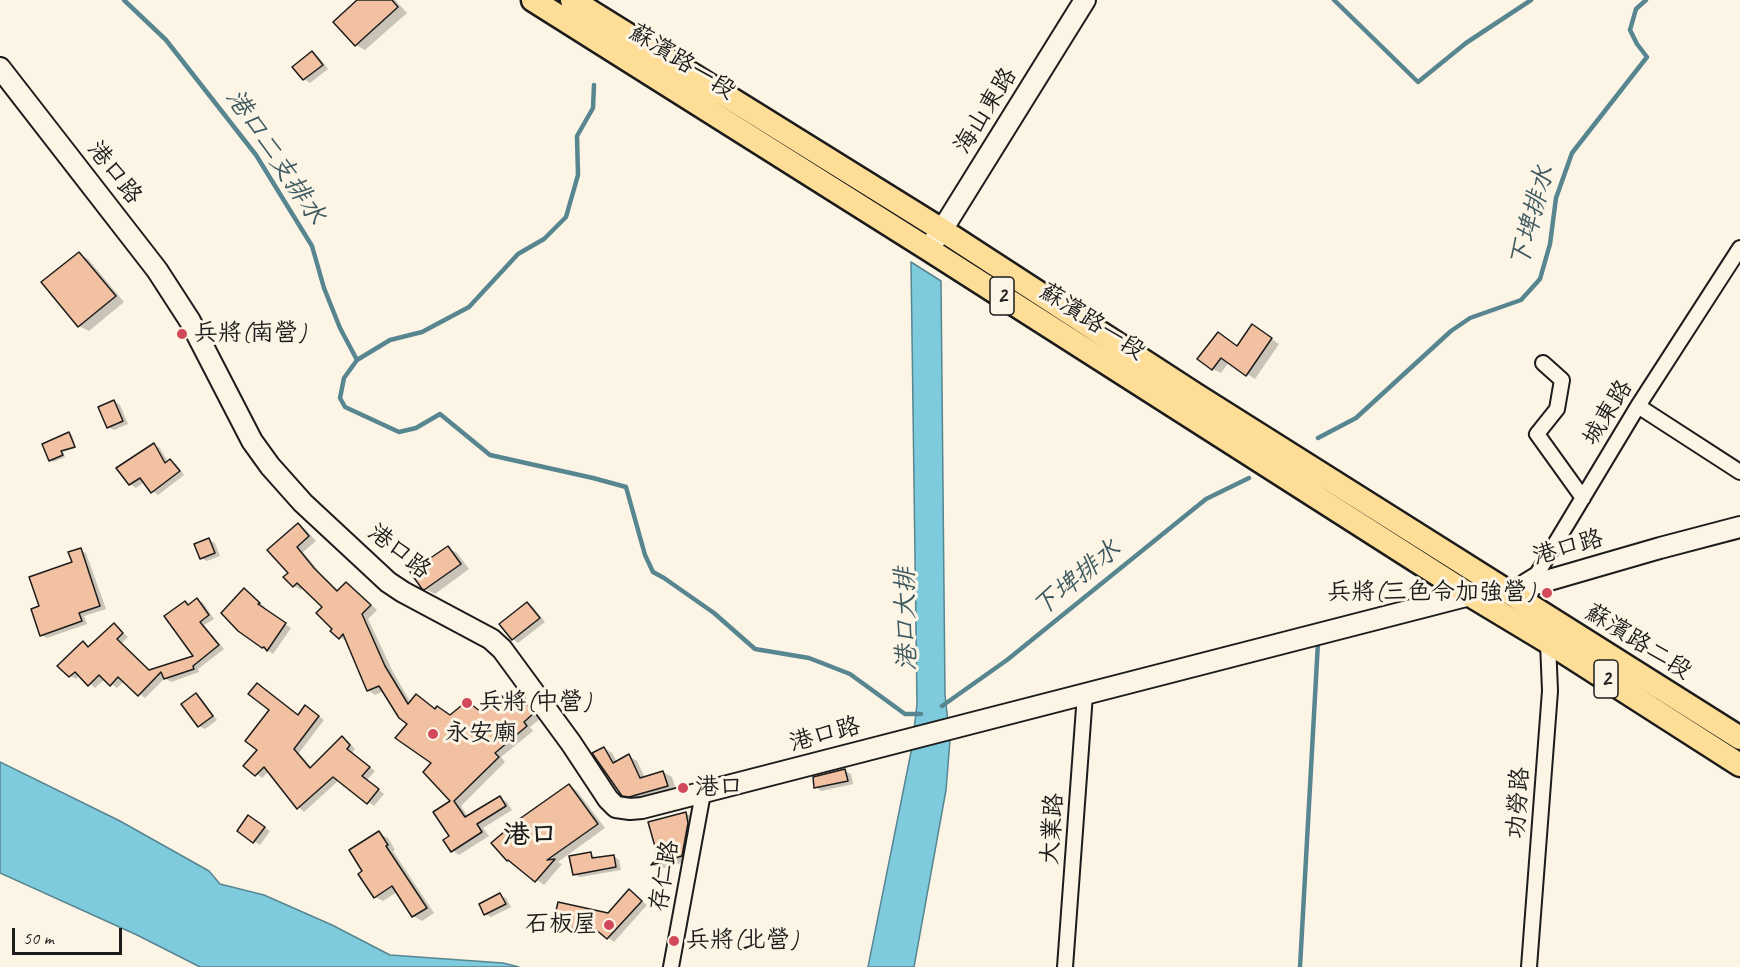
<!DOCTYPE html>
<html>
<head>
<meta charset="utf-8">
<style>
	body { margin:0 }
	#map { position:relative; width:1740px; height:967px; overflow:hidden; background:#fcf5e5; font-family:Caveat,sans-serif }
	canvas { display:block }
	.scale { position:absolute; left:12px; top:928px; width:110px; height:27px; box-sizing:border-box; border:3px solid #1c1c1c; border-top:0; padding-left:8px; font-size:18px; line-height:21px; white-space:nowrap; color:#1c1c1c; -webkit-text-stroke:4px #fcf5e5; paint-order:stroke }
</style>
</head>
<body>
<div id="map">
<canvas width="1740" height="967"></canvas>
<div class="scale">50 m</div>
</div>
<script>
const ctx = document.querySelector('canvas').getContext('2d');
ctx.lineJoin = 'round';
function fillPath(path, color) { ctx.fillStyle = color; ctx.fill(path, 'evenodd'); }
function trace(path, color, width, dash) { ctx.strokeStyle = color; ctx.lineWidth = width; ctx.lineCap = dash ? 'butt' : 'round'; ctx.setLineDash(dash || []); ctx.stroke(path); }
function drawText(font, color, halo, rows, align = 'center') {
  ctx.font = font + ' Caveat,"LXGW WenKai TC",sans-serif'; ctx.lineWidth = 6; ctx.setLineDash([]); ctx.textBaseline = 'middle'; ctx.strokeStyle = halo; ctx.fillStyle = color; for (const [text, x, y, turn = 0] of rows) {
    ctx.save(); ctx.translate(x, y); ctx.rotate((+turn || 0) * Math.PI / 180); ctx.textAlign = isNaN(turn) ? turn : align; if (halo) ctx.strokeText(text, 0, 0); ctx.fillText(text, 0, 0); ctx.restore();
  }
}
const water = new Path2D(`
	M911,262L941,281L945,695L950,740L946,790L914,967H868L912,747L917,704Z
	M0,762L120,821L209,871L220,884L264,895L332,925L390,955L503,963L519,967H200L137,935L0,873Z`);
fillPath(water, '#7ecbdd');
trace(water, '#578590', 1.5);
fillPath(new Path2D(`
	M359,0H395L407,13L365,50L356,45Z
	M312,53L318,56L328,69L310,83L304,79L295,67Z
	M79,254L88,259L124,302L89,331L79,326Z
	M1260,331L1279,344L1255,379L1229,362L1221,373L1213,369L1226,338L1238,347Z
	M114,401L120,405L128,424L114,430L108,427Z
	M69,434L72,435L76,448L63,452L65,457L53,462L51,460Z
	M154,445L160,448L168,462L170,461L176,464L184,475L158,495L152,491L144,482L136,488L130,484Z
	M298,525L305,529L316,541L303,552L321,574L339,591L346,583L353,588L377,610L368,619L393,672L411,703L450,717L467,702L483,713L502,698L509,702L519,694L527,699L541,718L530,727L533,731L501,757L505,762L461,806L468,817L500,798L507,802L512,810L483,828L489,836L459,855L452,850L453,801L434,763L409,724L384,691L375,695L368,690L348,642L340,637L334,629L324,607L304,588L301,590L294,586L290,573Z
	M209,540L215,543L220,556L207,561L201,558Z
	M448,548L457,553L469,569L435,594L425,589Z
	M80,550L86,553L106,609L84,616L87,624L47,638L41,635V607L74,563Z
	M244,589L265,607L263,608L291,628L273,654L262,646Z
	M197,600L203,603L214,619L204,625L224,649L198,669L199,672L171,682L165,678L145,698L124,681L117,688L105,679L95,688L80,675L76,679L70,676L83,643L89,647L114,625L128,637L121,644L150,671L195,657L185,603L189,605Z
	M527,603L533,607L545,622L518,643L513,639Z
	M258,684L299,716L312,711L324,720L299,753L312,768L342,738L348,741L355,749L352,753L375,771L367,780L384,794L374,806L339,780L304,812L289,798L269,771L262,778L245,765L259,750L271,710Z
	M196,695L202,699L217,720L205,729L199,726Z
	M604,748L612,753L617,762L629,756L637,761L645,778L663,772L672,777L676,790L638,801L623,795Z
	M845,771L851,774L853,784L821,791L816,787Z
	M570,786L577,791L605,828L558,862L562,864L544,885L508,860Z
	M685,813L694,818L691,860L661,869L653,865L660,857Z
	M254,820L270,831L260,845L254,841Z
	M379,833L388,838L395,850L393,851L434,913L422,921L413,916L397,892L383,901L375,897L364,872Z
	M591,854L597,859L614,856L619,860L621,870L580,877L574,874Z
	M629,891L647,905L614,942L594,927L593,934L560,927L555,923L608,914Z
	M500,895L506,898L511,907L491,917L485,914Z`), '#0003');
trace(new Path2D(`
	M124,0L166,40L256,155L312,246L324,288L340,328L357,360
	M1334,0L1418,82L1466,43L1531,0
	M594,85L593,108L577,136L578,175L566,217L544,239L518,254L469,307L422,332L390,340L357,360L344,378L340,398L345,407L399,432L416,428L440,414L490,455L593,478L626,487L645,555L653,572L664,578L714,613L755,649L809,658L850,674L905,714H921
	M1318,438L1356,418L1451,331L1470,318L1521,300L1540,279L1550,244L1556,198L1572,153L1647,57L1637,44L1630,30L1636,9L1646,0
	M942,706L1007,660L1206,499L1249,478
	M1300,967L1318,642`), '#578590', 4.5);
const building = new Path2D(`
	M357,0H392L398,7L355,46L333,22Z
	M312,51L323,65L303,80L292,67Z
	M79,252L116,296L78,327L41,282Z
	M1252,324L1272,338L1246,376L1221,358L1212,370L1197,359L1218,332L1237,346Z
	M114,400L123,421L107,428L98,407Z
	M69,432L75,447L61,451L63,455L49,461L42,444Z
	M154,443L165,463L170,459L180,471L151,493L140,478L129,485L116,468Z
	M298,523L309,536L297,547L314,568L337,591L346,582L371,605L362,614L385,666L408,704L416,694L435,709L437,706L450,715L467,701L481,712L502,696L506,701L519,693L534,713L524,722L527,726L495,753L499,757L454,801L465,817L500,796L506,806L477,824L482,832L451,852L443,840L449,836L433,812L450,801L423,772L431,763L395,738L407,724L399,718L379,686L367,691L343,634L339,639L330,631L332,629L316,613L322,607L297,583L293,587L283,577L288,573L267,550Z
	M209,538L215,553L200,559L194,544Z
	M448,546L461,564L424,590L422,589L410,572Z
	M81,548L100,606L79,613L82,621L40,636L31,609L39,606L29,577L72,562L68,552Z
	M244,588L260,603L258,604L286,623L267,651L264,647L262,648L238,631L221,613Z
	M197,598L209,615L200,622L219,645L193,666L194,669L164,679L161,672L138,696L118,677L110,686L99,675L88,686L75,672L69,677L57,666L83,641L88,647L114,623L123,633L117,639L149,670L193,656L164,616L185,601L188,605Z
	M527,602L540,618L512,640L499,624Z
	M257,683L298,715L305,705L319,716L294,749L310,768L342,736L350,745L347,749L370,767L362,776L379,789L367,804L333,777L297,809L264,767L255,776L243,766L257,750L245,741L269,710L248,694Z
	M196,693L213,716L198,727L181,704Z
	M604,747L613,763L629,754L640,778L663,771L668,786L629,797L622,796L592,753Z
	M845,769L848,781L814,788L813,777Z
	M569,784L598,824L547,860L555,859L535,882L508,860L507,861L491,843L518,820Z
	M686,812L688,823L682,856L651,865L658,857L648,822Z
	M248,815L265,827L253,843L237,831Z
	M379,831L388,845L386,846L427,908L412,917L392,886L374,898L358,874L362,871L349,850Z
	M591,852L592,858L614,855L616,867L573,875L569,856Z
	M629,889L642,901L607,939L589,924L587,932L553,924L558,902L608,913Z
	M500,893L506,904L484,915L479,904Z`);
fillPath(building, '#f1c1a1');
trace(building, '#1c1c1c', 1.5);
const street = new Path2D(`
	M1543,363L1562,380L1557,409L1537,434L1583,498
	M1638,406L1740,472
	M1524,582L1537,574L1638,406L1740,248
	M671,967L703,793
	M1065,967L1085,694
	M1529,967L1550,691L1548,642`);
const secondary = new Path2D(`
	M0,68L157,270L190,321L252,441L270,466L303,503L388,582L403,592L491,639L502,649L571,743L608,799L616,807L630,809L642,808L1470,595L1508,592L1660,548L1740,527
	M928,249L942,230L1085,0`);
const primary = new Path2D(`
	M533,0L928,249L1470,595L1548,642L1740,765
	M572,0L942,230L1196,395L1740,738`);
trace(street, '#1c1c1c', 18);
trace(secondary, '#1c1c1c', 24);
trace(primary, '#1c1c1c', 27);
trace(street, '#fcf5e5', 14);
trace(secondary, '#fcf5e5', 20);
trace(primary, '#fedd96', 22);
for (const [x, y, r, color] of [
	[182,334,6,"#d1495b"],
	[1547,593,6,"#d1495b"],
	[467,703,6,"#d1495b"],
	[433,734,6,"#d1495b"],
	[683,788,6,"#d1495b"],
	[609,925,6,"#d1495b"],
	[674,941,6,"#d1495b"]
]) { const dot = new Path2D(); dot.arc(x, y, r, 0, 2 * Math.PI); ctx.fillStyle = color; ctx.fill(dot); trace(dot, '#fcf5e5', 2); }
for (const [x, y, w] of [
	[1002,296,24],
	[1606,679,24]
]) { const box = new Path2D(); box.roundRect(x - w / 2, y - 19, w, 38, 4.5); ctx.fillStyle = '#fcf5e5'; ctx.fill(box); trace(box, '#1c1c1c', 1.5); }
drawText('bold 22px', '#1c1c1c', null, [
	["2",1002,296],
	["2",1606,679]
]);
drawText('24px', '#1c1c1c', '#fcf5e5', [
	["蘇濱路一段",682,62,32],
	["海山東路",986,111,-58],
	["港口路",114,173,52],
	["蘇濱路一段",1092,322,33],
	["城東路",1608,413,-58],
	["港口路",1568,548,-16],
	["港口路",399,552,38],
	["蘇濱路二段",1638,642,32],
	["港口路",825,735,-15],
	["功勞路",1519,803,-86],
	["大業路",1053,829,-86],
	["存仁路",665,876,-80]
]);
drawText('24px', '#1c1c1c', '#fcf5e5', [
	["兵將(南營)",194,334],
	["兵將(三色令加強營)",1535,593,"right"],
	["兵將(中營)",479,703],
	["永安廟",445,734],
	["港口",695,788],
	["石板屋",597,925,"right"],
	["兵將(北營)",686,941]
], 'left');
drawText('italic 26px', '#3e5960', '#fcf5e5', [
	["港口二支排水",275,157,56],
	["下埤排水",1533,217,-75],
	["下埤排水",1077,579,-39],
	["港口大排",907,619,-91]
]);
drawText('bold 27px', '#1c1c1c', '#fcf5e5', [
	["港口",530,836]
]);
</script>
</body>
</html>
